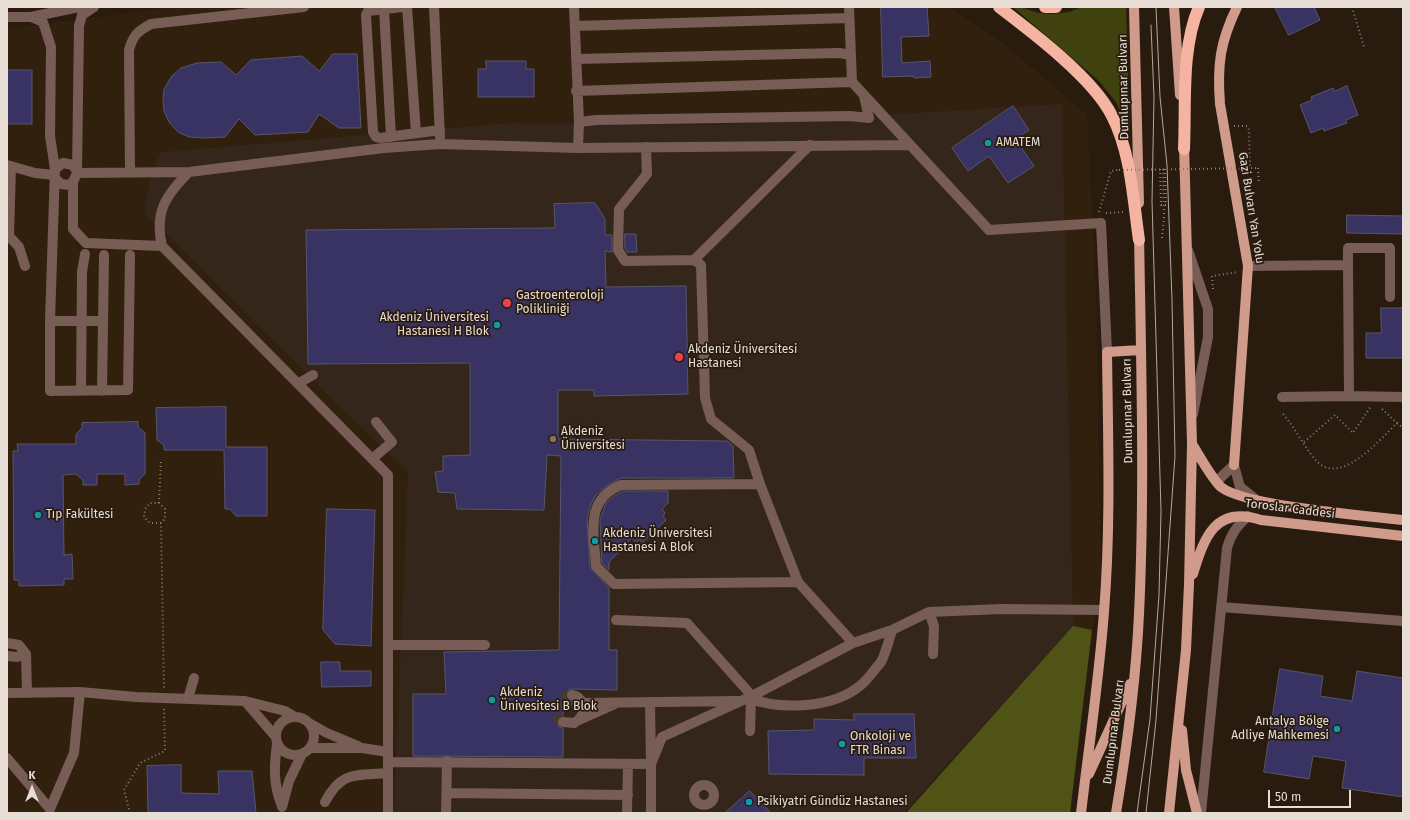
<!DOCTYPE html>
<html>
<head>
<meta charset="utf-8">
<style>
	body { margin:0 }
	#map { position:relative; width:1410px; height:820px; overflow:hidden; background:#291c0f; font-family:"Fira Sans",sans-serif }
	canvas { display:block }
	.frame { position:absolute; inset:0; border:8px solid #e7ddd5; pointer-events:none }
	.north { position:absolute; left:12px; top:768px; width:40px; height:40px; -webkit-text-stroke:3px #291c0f; paint-order:stroke; rotate:0deg; font-size:11px; font-weight:700; line-height:16px; text-align:center; color:#e7ddd5 }
	.north::after { content:''; display:block; margin:auto; width:14px; height:18px; background:#e7ddd5; clip-path:polygon(50% 0,100% 100%,50% 72%,0 100%) }
	.scale { position:absolute; left:1268px; top:790px; width:83px; height:18px; box-sizing:border-box; border:2px solid #e7ddd5; border-top:0; padding-left:5px; font-size:12px; line-height:14px; white-space:nowrap; color:#e7ddd5; -webkit-text-stroke:3px #291c0f; paint-order:stroke }
</style>
</head>
<body>
<div id="map">
<canvas width="1410" height="820"></canvas>
<div class="frame"></div>
<div class="north">K</div>
<div class="scale">50 m</div>
</div>
<script>
const ctx = document.querySelector('canvas').getContext('2d');
ctx.lineJoin = 'round';
function fillPath(path, color) { ctx.fillStyle = color; ctx.fill(path, 'evenodd'); }
function trace(path, color, width, dash) { ctx.strokeStyle = color; ctx.lineWidth = width; ctx.lineCap = dash ? 'butt' : 'round'; ctx.setLineDash(dash || []); ctx.stroke(path); }
function drawText(font, color, halo, rows, align = 'center') {
  ctx.font = font + ' "Fira Sans",sans-serif'; ctx.lineWidth = 3.5; ctx.setLineDash([]); ctx.textBaseline = 'middle'; ctx.strokeStyle = halo; ctx.fillStyle = color; for (const [text, x, y, turn = 0] of rows) {
    ctx.save(); ctx.translate(x, y); ctx.rotate((+turn || 0) * Math.PI / 180); ctx.textAlign = isNaN(turn) ? turn : align; if (halo) ctx.strokeText(text, 0, 0); ctx.fillText(text, 0, 0); ctx.restore();
  }
}
fillPath(new Path2D(`
	M176,7H949L1004,44L1087,115L1096,295L1101,584L1092,630L1070,813H7V29Z`), '#32200e');
fillPath(new Path2D(`
	M1062,104L1073,626L903,813H394L408,473L144,212L152,172L161,152L512,123L724,125Z`), '#35261b');
fillPath(new Path2D(`
	M1013,7H1021L1038,13L1052,14L1069,12L1082,7H1126L1130,133L1116,102L1099,81Z`), '#3f420f');
fillPath(new Path2D(`
	M1073,626L1092,630L1070,813H906Z`), '#4f5316');
const building = new Path2D(`
	M881,7H927L929,36L901,37L902,63L930,61L931,77L914,78L913,76L883,77Z
	M1275,7H1314L1320,20L1289,35Z
	M333,54H357L361,128H339L319,114L308,132L255,135L239,119L225,137L205,138L189,137L178,132L169,122L164,111L163,100L164,89L172,76L181,68L197,63L221,62L236,75L251,60L302,56L319,71Z
	M486,61H526V69H534V97H478V69H486Z
	M8,70H32V124H7Z
	M1347,86L1358,115L1346,120L1347,123L1324,131L1323,128L1311,133L1300,105L1312,100L1311,97L1333,88L1335,91Z
	M1013,106L1029,130L1015,139L1034,166L1008,183L989,156L968,171L952,148Z
	M595,203L605,219V235H612V252L605,251L606,287L686,286L688,394L594,396V390H558V439L727,441L733,446L734,478H621L606,486L595,496L590,507L587,519L590,567L609,588V650H617V690L571,689L568,690L566,697L572,702V705H563V716L558,718L557,722L559,727L563,728V757L413,756V694H446L444,652L559,650L561,456L547,455L544,510L457,509L455,493L438,492L435,472L443,471V456L470,455V363L308,364L306,230L555,228L554,204Z
	M1347,215L1403,216V234L1347,233Z
	M625,234H636L637,252H627L625,248Z
	M1381,308H1403V358H1366V333H1381Z
	M226,407V447H267V516H236L230,509H225L224,450H164V445L157,440L156,408Z
	M138,422V427L145,433V474L139,480V484L125,485V474H97V485H83V480L76,474L63,475L64,555L72,554L73,579H64V585L19,586V580H14L13,451H18L17,444H76V434L82,428V423Z
	M623,491H668V503L662,509L665,513L663,516L666,520L642,543L640,539L636,543L632,538L609,562V570L602,563L600,520L606,503L613,497Z
	M327,509L375,510L371,646L335,644L323,630Z
	M321,662H340V671H371V686L322,687Z
	M1280,669L1323,676L1320,696L1352,701L1357,671L1403,678V797L1342,788L1346,761L1313,756L1309,779L1264,772Z
	M854,714H914L916,758H864V775L769,774L768,731L814,730V719L854,720Z
	M181,765V793L219,794L218,771H252L256,813H148L147,766Z
	M750,791L771,813H725Z`);
fillPath(building, '#393363');
trace(building, '#575669', 1);
trace(new Path2D(`
	M563,722C553,716 553,706 560,698L572,695`), '#46392d', 10, [10, 5]);
trace(new Path2D(`
	M1352,7L1364,47
	M1234,126H1247L1249,130L1250,168
	M1258,168L1259,183
	M1160,169L1161,205H1166L1165,169
	M1099,212L1111,171L1118,170
	M1106,213L1125,212
	M1162,238L1164,218L1163,169
	M1213,289L1212,276L1238,272
	M1283,414C1295,428 1302,443 1313,457C1338,491 1379,440 1397,423L1381,408
	M1397,423L1403,428
	M1304,442L1335,415L1353,433L1371,406
	M159,503L161,459
	M161,523H150L144,517L145,509L150,503H159L165,509V519L161,523L164,689
	M130,813L124,790L140,763L165,751L164,707`), '#887d72', 2, [1, 3]);
trace(new Path2D(`
	M94,7L82,15L79,26L77,173L73,182V229L86,243L162,246L388,475V813
	M402,7L368,11L366,15L373,132L376,137L380,138L440,130
	M407,7L416,133
	M434,7L440,137
	M574,7L579,122L596,120L850,116L869,118L864,96
	M849,7L852,82L989,230L1101,223L1107,352
	M384,9L391,137
	M7,17H31L43,22L51,47L50,136L55,169L50,321V391L128,390L130,255
	M31,17L79,7
	M575,26L849,18
	M576,59L839,53L851,55
	M576,91L852,82
	M646,147L647,174L619,209L618,250L625,261L694,260L810,145
	M578,148L579,122
	M7,165L35,173L54,175
	M55,169L63,163L73,165L76,170
	M130,172L129,50C133,35 138,31 151,24L304,7
	M77,173L189,172L384,148L440,144L578,148L909,145
	M55,178L61,184L69,185L73,182
	M7,234L19,247L25,266
	M9,236L11,166
	M162,246C154,212 166,195 189,172
	M1188,250L1208,309V337L1193,414
	M694,260L701,265L705,398L711,419L749,450L760,484L798,582L614,584L596,566C594,534 584,500 621,485L760,484
	M1348,265V248H1390V297
	M1248,266L1348,265L1349,396L1282,397
	M50,321H103
	M299,383L313,375
	M81,391L82,272L85,254
	M102,391L104,255
	M1349,396L1403,397
	M372,459L392,442L376,422
	M1217,481L1234,465L1240,487L1254,498
	M798,582L853,643
	M1221,607L1403,621
	M929,612L934,626L933,654
	M616,620L687,623L752,696
	M7,643L19,645L26,654L27,693
	M388,645H485
	M7,656L17,657L26,654
	M7,693L80,692L136,697L245,701L285,711L295,717
	M748,698C780,710 833,709 861,685C868,679 875,669 881,662C886,653 889,640 892,630
	M188,699L194,678
	M245,701L275,736
	M583,703L737,701
	M276 736a19 19 0 1 1 38 0a19 19 0 1 1-38 0Z
	M579,720L615,704
	M563,722L574,723C587,716 587,698 572,695
	M309,723L327,733L358,746
	M750,731L751,699
	M277,744C274,767 273,784 282,806
	M310,748H362L388,752
	M7,758L50,809L74,753L80,692
	M388,762L651,764L650,702
	M694 795a10 10 0 1 1 20 0a10 10 0 1 1-20 0Z
	M447,793L628,795
	M325,802C342,770 356,776 388,773
	M282,807L289,781L302,754
	M446,813L447,761
	M627,813L628,764
	M651,813V764L662,737L752,696L853,643L892,630L929,612L1002,609L1104,610
	M1201,813L1227,548C1231,534 1237,526 1248,516`), '#775d55', 10);
trace(new Path2D(`
	M1134,7L1139,203
	M1174,7L1180,95
	M1192,444C1199,455 1212,479 1221,487C1244,506 1368,516 1403,520
	M1234,465L1248,266L1220,104C1217,65 1220,42 1237,7
	M1193,574C1204,538 1215,505 1261,520L1403,536
	M1182,730L1186,770L1197,813
	M1089,774L1130,684
	M1081,813C1089,746 1099,679 1104,612C1111,525 1108,438 1107,352L1141,350
	M1116,813C1127,747 1136,681 1139,614C1145,488 1141,360 1139,233
	M1169,813L1186,650L1189,584L1192,444L1184,143`), '#d19b8b', 10);
trace(new Path2D(`
	M999,7C1032,32 1094,79 1112,116C1131,153 1133,199 1139,240
	M1045,7H1056
	M1184,149C1186,104 1181,48 1199,7`), '#f5b3a1', 12);
trace(new Path2D(`
	M1137,813L1150,719L1159,595L1161,511L1152,201L1154,97L1151,25
	M1146,813L1156,720L1175,456L1172,300L1167,165L1160,97L1156,7`), '#b3a89f', 1);
trace(new Path2D(`
	M1119,170L1258,168`), '#887d72', 2, [1, 3]);
for (const [x, y, r, color] of [
	[988,143,4,"#0f9aa8"],
	[507,303,5,"#e0444e"],
	[497,325,4,"#0f9aa8"],
	[679,357,5,"#e0444e"],
	[553,439,4,"#8d6e63"],
	[38,515,4,"#0f9aa8"],
	[595,541,4,"#0f9aa8"],
	[492,700,4,"#0f9aa8"],
	[1337,729,4,"#0f9aa8"],
	[842,744,4,"#0f9aa8"],
	[749,802,4,"#0f9aa8"]
]) { const dot = new Path2D(); dot.arc(x, y, r, 0, 2 * Math.PI); ctx.fillStyle = color; ctx.fill(dot); trace(dot, '#291c0f', 1.5); }
drawText('12px', '#e7ddd5', '#291c0f', [
	["Dumlupınar Bulvarı",1124,87,-91],
	["Gazi Bulvarı Yan Yolu",1251,208,81],
	["Dumlupınar Bulvarı",1128,411,-91],
	["Toroslar Caddesi",1290,509,7],
	["Dumlupınar Bulvarı",1114,732,-83]
]);
drawText('12px', '#e7ddd5', '#291c0f', [
	["AMATEM",996,143],
	["Gastroenteroloji",516,296],
	["Polikliniği",516,310],
	["Akdeniz Üniversitesi",489,318,"right"],
	["Hastanesi H Blok",489,332,"right"],
	["Akdeniz Üniversitesi",688,350],
	["Hastanesi",688,364],
	["Akdeniz",561,432],
	["Üniversitesi",561,446],
	["Tıp Fakültesi",46,515],
	["Akdeniz Üniversitesi",603,534],
	["Hastanesi A Blok",603,548],
	["Akdeniz",500,693],
	["Ünivesitesi B Blok",500,707],
	["Antalya Bölge",1329,722,"right"],
	["Adliye Mahkemesi",1329,736,"right"],
	["Onkoloji ve",850,737],
	["FTR Binası",850,751],
	["Psikiyatri Gündüz Hastanesi",757,802]
], 'left');
</script>
</body>
</html>
